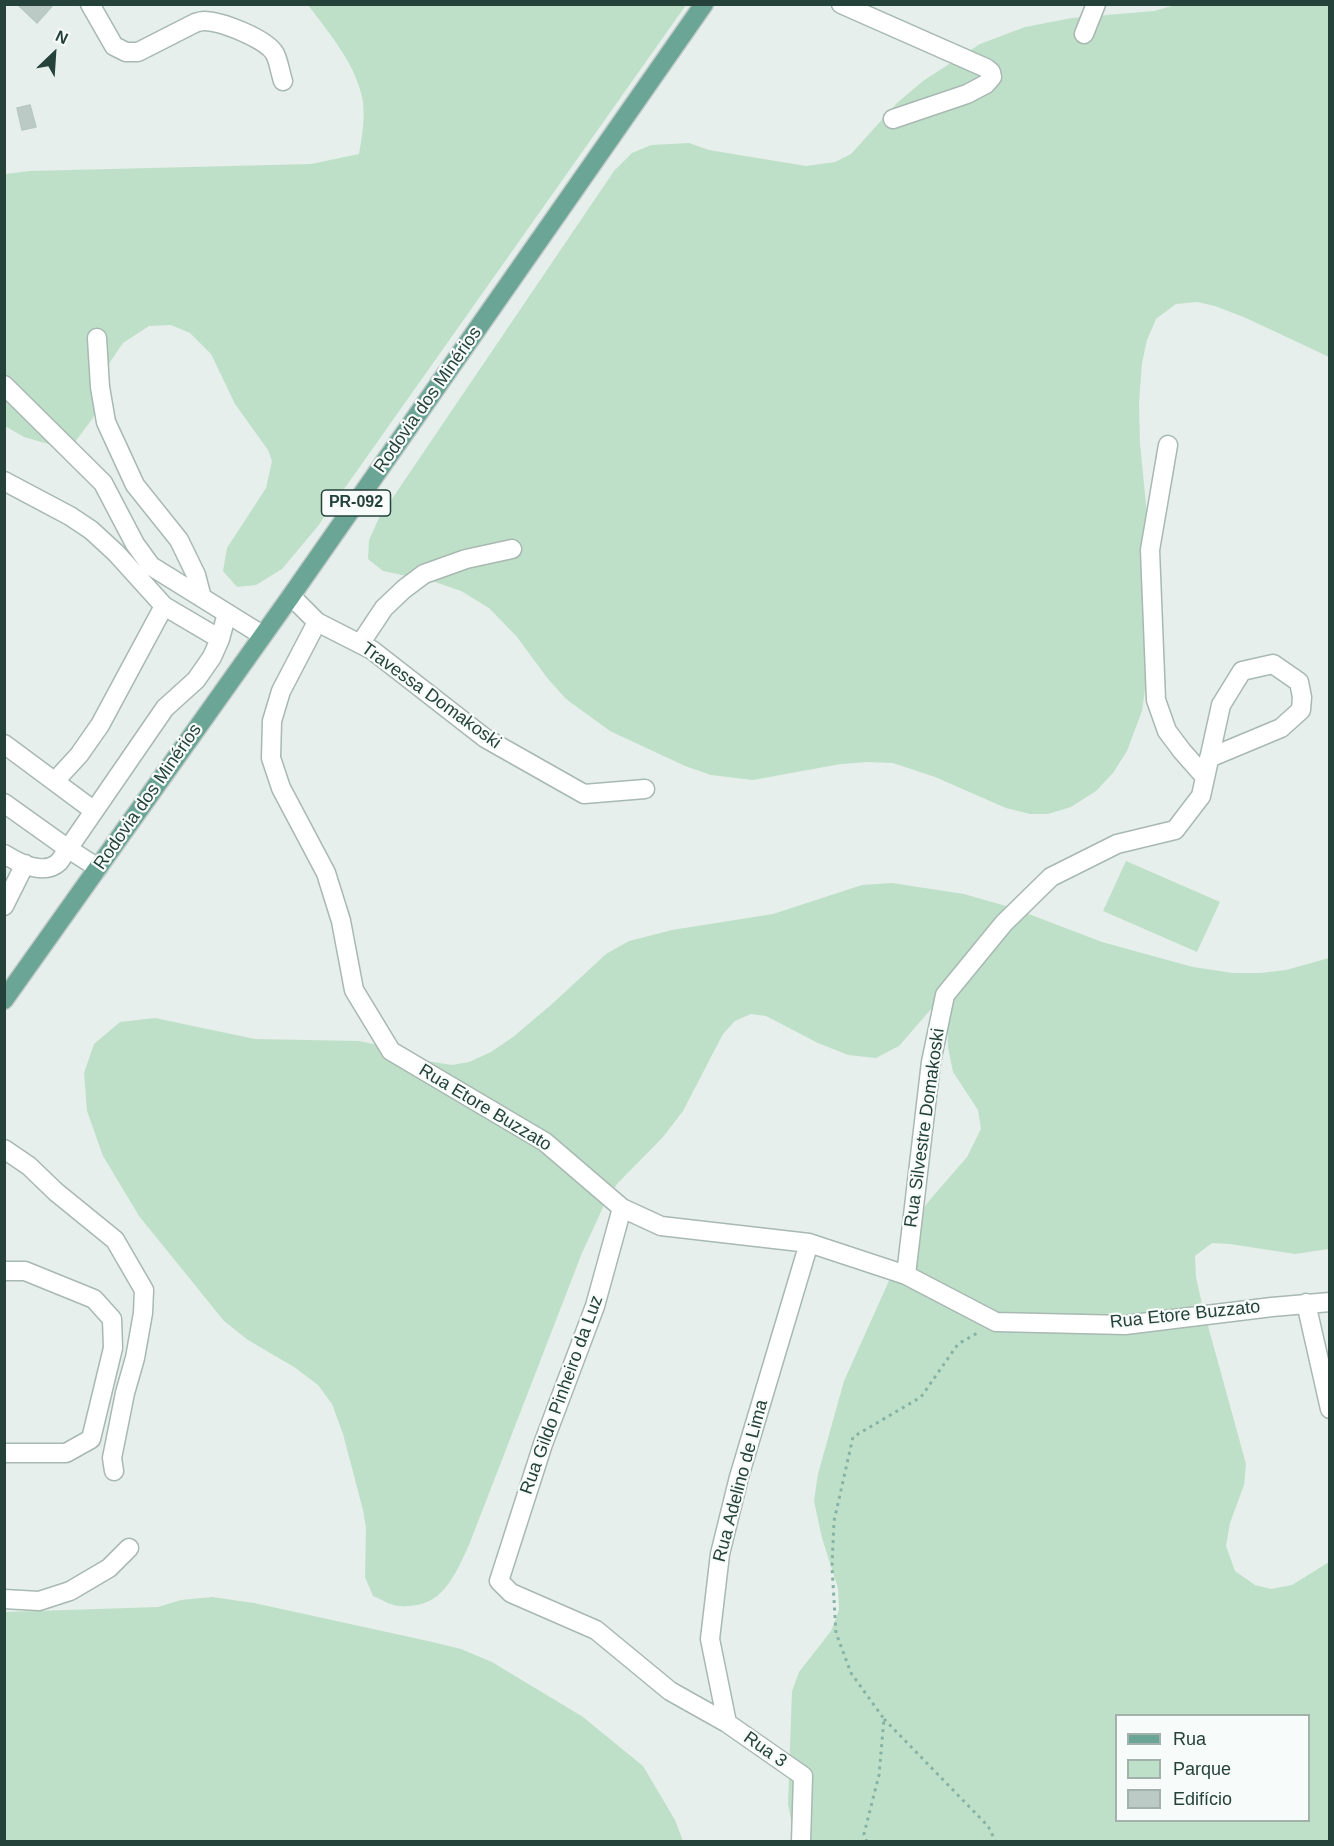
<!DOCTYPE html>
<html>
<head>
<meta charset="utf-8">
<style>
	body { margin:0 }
	#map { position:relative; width:1334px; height:1846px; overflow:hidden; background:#e6efeb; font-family:Helvetica,sans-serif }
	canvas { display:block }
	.frame { position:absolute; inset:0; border:6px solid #24423a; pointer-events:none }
	.legend { position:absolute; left:1115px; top:1714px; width:195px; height:108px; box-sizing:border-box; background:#f7fbf9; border:2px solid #a3b1ad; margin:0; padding:8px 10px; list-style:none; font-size:18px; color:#24423a }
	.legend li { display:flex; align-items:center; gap:12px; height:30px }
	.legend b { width:30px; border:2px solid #a3b1ad }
	.north { position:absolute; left:24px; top:24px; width:60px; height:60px; -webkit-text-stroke:4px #f7fbf9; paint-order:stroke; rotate:25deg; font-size:16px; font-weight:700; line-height:24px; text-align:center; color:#24423a }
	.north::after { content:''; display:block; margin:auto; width:21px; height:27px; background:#24423a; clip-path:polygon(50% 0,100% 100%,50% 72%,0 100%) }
</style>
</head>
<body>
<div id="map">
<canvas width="1334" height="1846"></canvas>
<div class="frame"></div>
<ul class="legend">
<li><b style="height:8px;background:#6aa596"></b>Rua</li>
<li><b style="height:16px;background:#bfe0c8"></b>Parque</li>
<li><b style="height:16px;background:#bbcac4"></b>Edifício</li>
</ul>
<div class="north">N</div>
</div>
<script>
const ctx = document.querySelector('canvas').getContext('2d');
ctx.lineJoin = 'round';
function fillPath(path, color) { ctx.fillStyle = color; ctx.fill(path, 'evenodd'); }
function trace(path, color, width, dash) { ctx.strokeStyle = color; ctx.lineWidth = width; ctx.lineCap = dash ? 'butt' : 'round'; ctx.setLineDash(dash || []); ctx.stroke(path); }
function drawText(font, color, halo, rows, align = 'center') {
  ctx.font = font + ' Helvetica,sans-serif'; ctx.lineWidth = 4.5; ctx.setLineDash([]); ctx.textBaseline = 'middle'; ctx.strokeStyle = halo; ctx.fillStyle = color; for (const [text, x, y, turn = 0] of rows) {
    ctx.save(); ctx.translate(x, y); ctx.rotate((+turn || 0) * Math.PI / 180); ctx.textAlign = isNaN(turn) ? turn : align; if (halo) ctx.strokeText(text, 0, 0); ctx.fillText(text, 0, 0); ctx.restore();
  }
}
fillPath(new Path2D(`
	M308,5H686L318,526L282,569L256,585L237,587L223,571L227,548L266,488L272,461L268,450L235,404L211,354L190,333L171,325L149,326L123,343L110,362L93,418L75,442L55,446L24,437L5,426V174L30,171L311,164L359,154C362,137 365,119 363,102C357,65 329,33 308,5Z
	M1175,5H1329V357L1246,318L1215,306L1197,302L1176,304L1156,319L1147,340L1142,363L1139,403L1140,443L1152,566L1151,646L1142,711L1127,751L1113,773L1096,791L1071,807L1048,814H1030L1006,808L935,777L893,763L868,762L841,764L753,780L711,775L685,766L610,731L566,699L548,679L517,637L489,608L461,591L435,582L383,571L368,559L369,540L379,518L614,171L632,153L651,145L689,143L709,150L806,166L835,162L851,154L897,103L923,81L980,44L1025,27L1072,18L1154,11Z
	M1126,861L1220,902L1197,952L1103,911Z
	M892,883L964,894L1013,908L1102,942L1193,967L1233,973H1260L1286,970L1329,958V1249L1295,1254L1230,1244L1212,1243L1195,1256L1196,1277L1202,1304L1246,1464L1244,1485L1230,1523L1226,1546L1235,1571L1255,1585L1271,1589L1292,1585L1329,1562V1841H795L788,1804L792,1691L799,1672L831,1631L839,1610L838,1588L822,1538L814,1501L818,1474L844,1381L914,1225L928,1202L967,1157L981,1129L978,1110L953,1072L948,1047L947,1010L932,1008L899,1046L876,1058L848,1055L818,1043L766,1016L751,1014L735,1021L723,1034L683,1111L663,1137L617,1184L605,1203L582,1253L469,1545C454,1577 442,1609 400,1606C391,1606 381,1599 373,1596L365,1577L366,1528L363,1510L343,1434L332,1404L318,1385L294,1367L248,1340L224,1321L139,1216L103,1156L87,1111L84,1073L94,1044L120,1022L155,1018L255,1039L359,1041L383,1046L427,1061L452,1065L469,1062L491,1052L513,1037L552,1004L606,954L629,941L672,930L773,914L862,885ZM1116,1716H1308V1820H1116Z
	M212,1597L254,1603L428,1641L461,1649L492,1662L583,1717L643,1766L675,1820L683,1841H5V1612L158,1607L181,1600Z`), '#bfe0c8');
const building = new Path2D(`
	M17,4H54L37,23Z
	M30,105L36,127L22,130L17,108Z`);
fillPath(building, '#bbcac4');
trace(building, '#b8c9c2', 1.5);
const minor = new Path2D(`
	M90,4L114,46L126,52H138L195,23C198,22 201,21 204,21C221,21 267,39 275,54C279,62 280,72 283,81
	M841,4L986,68L991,72L992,77L986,84L967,94L893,119
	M1084,34L1096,4
	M97,338L100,387L106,422L135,485L179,540L196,575L202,598
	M4,385L103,483L135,544L151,566L262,635
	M1168,445L1150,550L1156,700L1167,731L1182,751L1205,777
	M4,481L70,516L91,530L116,553L164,606L220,639
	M291,596L317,622L281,691L272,721L271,758L281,788L326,873L341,921L354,990L391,1051L545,1142L622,1208L661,1226L809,1243L906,1275L996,1322L1125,1325L1272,1307L1330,1302
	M317,622L372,650L485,738L584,794L645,789
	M360,644L384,608L404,589L424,574L466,559L512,549
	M4,744L93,810
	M55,781L79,755L100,725L164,606
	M4,803L67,848L98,868
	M4,854C20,864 44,876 59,862L165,708L196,680L212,657L220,639L227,613
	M4,906L25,864
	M4,1149L29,1166L56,1192L115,1240L144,1290L143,1313L135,1358L125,1393L112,1458L114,1471
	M622,1208L595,1306L543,1444L499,1581L511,1593L596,1630L670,1691L727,1723L803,1776L801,1842
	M4,1271H25L94,1299L112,1319L113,1348L91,1439L66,1453H4
	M906,1275L931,1062L945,995L1004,923L1051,877L1117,844L1175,830L1201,796L1221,705L1242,671L1273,664L1299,682L1302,697L1301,710L1281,728L1209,758
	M1306,1303L1330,1409
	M4,1599L39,1601L70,1591L109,1568L129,1548
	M727,1723L710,1639L720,1554L739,1477L809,1243`);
const major = new Path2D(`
	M4,1000L291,596L704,4`);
trace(minor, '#a8b8b2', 21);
trace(major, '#c2cac8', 21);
trace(new Path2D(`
	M884,1719L988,1826L996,1842
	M867,1842L864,1834L879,1775L884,1719L851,1673L836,1633L832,1567L834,1521L853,1437L921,1397L958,1344L979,1332`), '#86b3a5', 3, [3, 4.5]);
trace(minor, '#fff', 18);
trace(major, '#6aa596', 18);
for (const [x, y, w] of [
	[356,503,69]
]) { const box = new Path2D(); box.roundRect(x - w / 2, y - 13, w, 26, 4.5); ctx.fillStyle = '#f7fbf9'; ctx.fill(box); trace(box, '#24423a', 1.5); }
drawText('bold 16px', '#24423a', null, [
	["PR-092",356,503]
]);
drawText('18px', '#24423a', '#f7fbf9', [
	["Rodovia dos Minérios",428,400,-55],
	["Travessa Domakoski",431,696,36],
	["Rodovia dos Minérios",148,797,-55],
	["Rua Etore Buzzato",485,1108,31],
	["Rua Silvestre Domakoski",925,1128,-82],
	["Rua Etore Buzzato",1185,1315,-6],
	["Rua Gildo Pinheiro da Luz",562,1395,-70],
	["Rua Adelino de Lima",741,1481,-75],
	["Rua 3",765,1750,35]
]);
</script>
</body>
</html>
